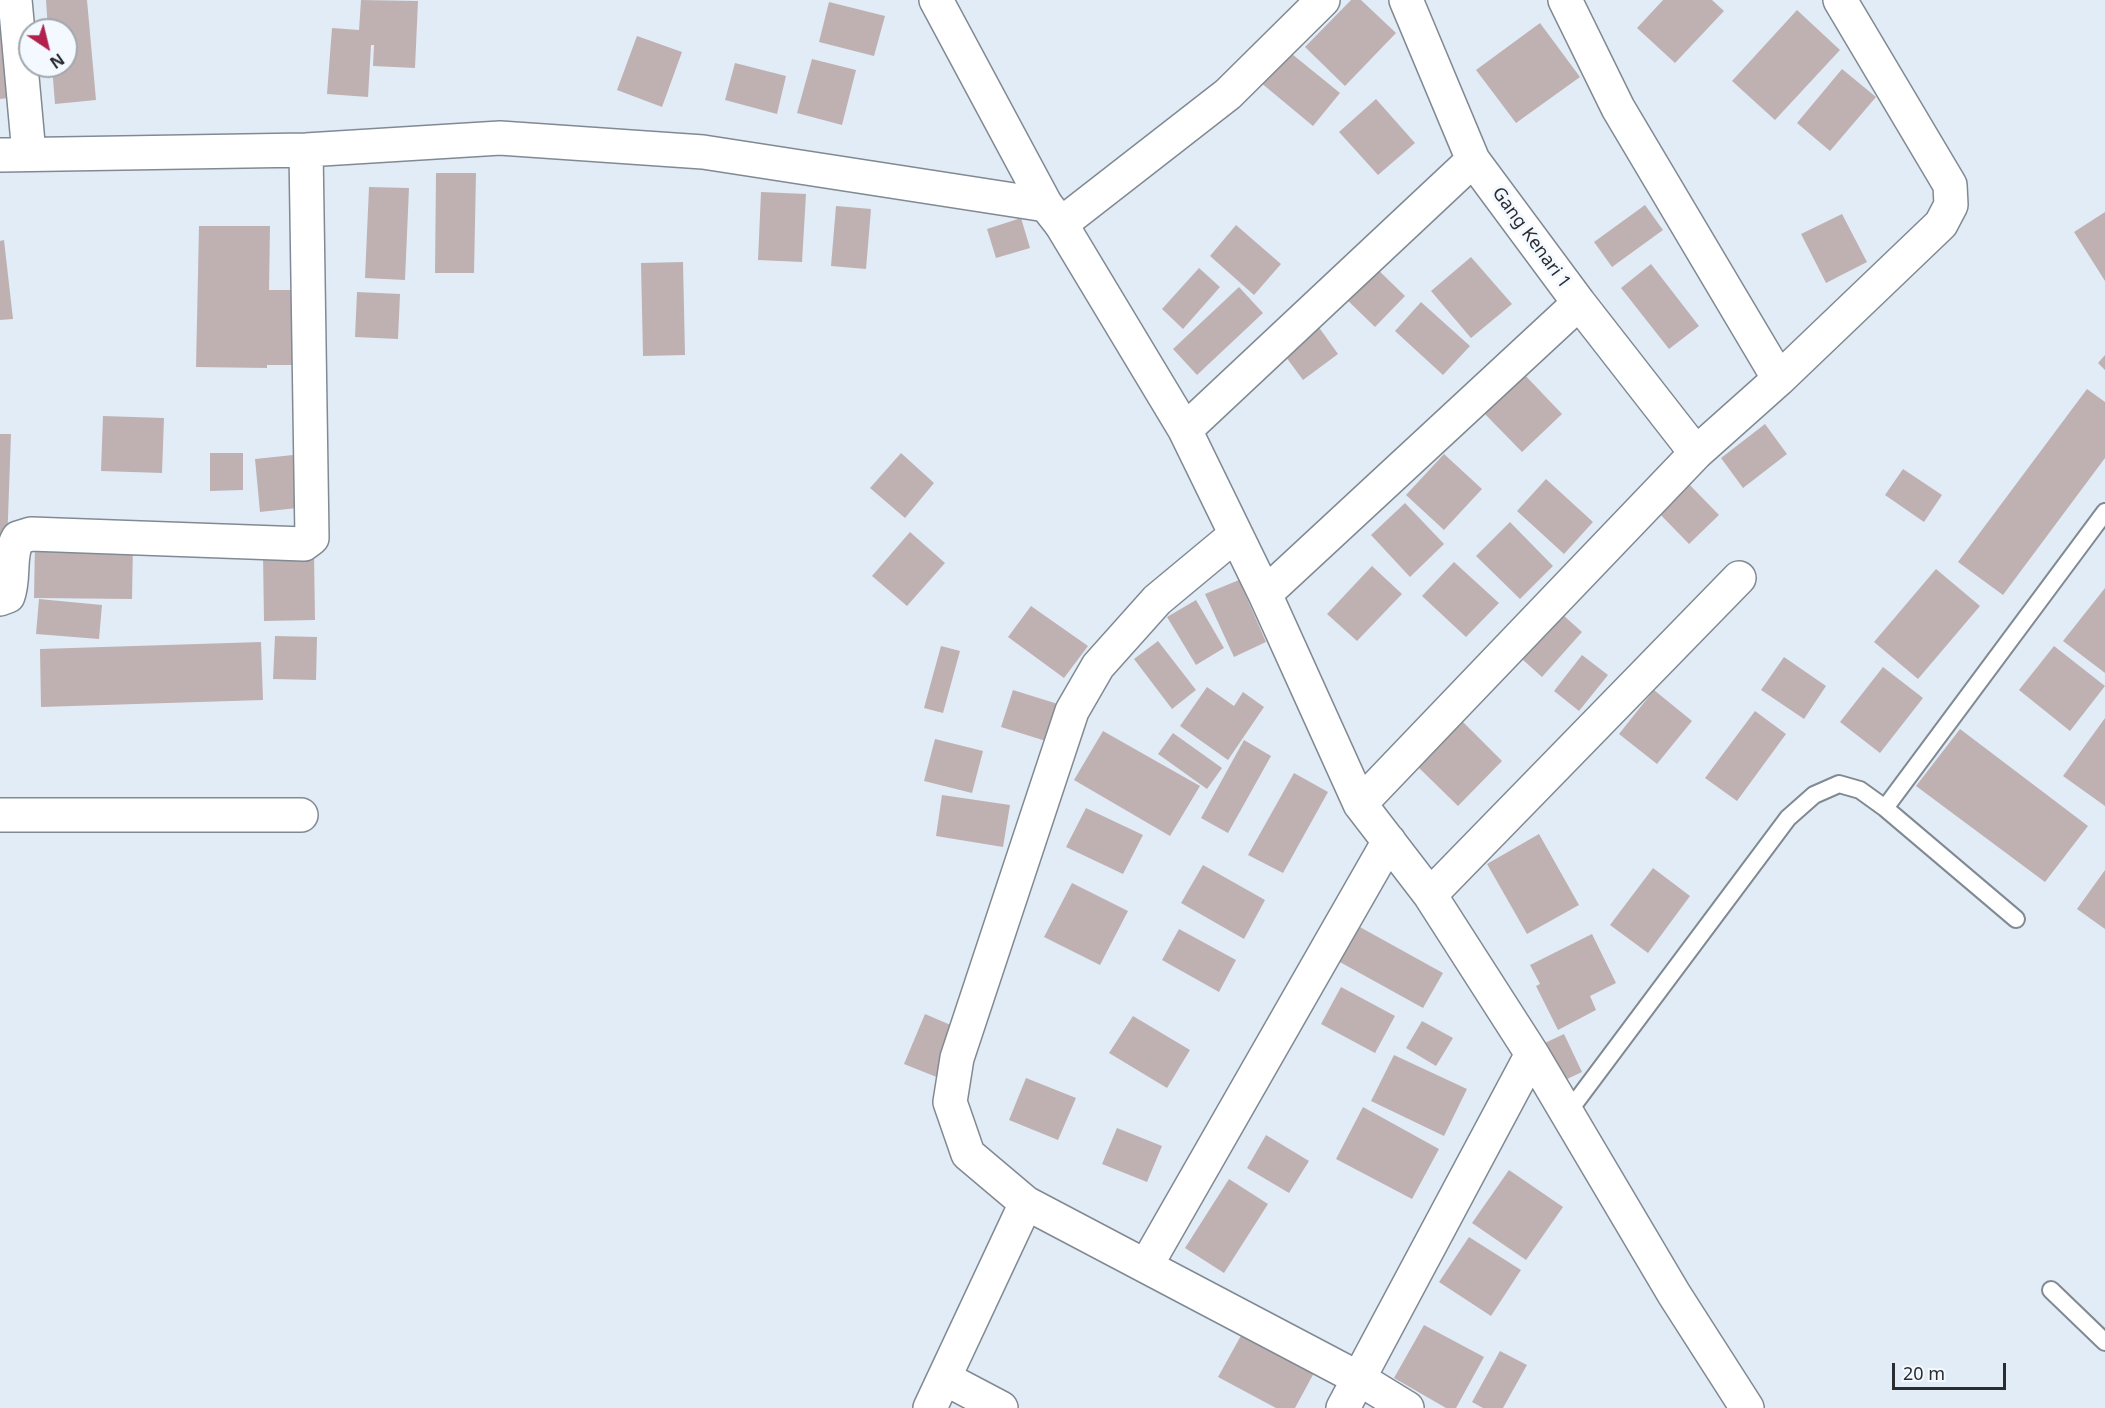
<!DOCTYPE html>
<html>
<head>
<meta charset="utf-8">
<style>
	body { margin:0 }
	#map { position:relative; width:2105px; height:1408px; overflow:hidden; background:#e2ecf6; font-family:"Noto Sans",sans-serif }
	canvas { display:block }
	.north { position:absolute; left:18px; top:18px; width:60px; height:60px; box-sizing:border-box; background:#f3f9ff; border:2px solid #a2a7ad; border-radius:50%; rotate:145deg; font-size:16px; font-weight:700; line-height:24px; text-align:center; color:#292d31 }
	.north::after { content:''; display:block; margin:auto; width:21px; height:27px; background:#b2214d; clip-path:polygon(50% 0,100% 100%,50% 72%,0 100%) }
	.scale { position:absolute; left:1892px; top:1363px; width:114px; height:27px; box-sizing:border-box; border:3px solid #292d31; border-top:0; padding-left:8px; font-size:18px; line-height:21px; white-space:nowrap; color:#292d31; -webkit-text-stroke:4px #f3f9ff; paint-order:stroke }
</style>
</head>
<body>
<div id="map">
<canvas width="2105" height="1408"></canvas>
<div class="north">N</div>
<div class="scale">20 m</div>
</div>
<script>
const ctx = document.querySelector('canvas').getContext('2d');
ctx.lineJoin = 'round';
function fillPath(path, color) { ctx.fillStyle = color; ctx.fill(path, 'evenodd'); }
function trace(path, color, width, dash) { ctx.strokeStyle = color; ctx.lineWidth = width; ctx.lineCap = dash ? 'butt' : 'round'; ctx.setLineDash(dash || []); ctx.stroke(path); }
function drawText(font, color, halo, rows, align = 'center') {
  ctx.font = font + ' "Noto Sans",sans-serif'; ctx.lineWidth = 6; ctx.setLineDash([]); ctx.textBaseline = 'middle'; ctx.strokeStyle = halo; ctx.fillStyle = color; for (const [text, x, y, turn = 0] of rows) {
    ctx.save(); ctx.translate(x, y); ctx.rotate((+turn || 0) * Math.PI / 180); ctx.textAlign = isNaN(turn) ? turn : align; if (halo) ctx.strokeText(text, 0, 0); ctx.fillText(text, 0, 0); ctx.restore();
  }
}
fillPath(new Path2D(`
	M46,0H87L96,100L55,104L52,66H66V30H48Z
	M361,0L418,1L415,68L373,66L374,45H371L368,97L327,94L332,28L359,30Z
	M1351,0H1361L1396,33L1345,86L1305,47Z
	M1663,0H1712L1724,11L1675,63L1637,28Z
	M829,2L885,16L874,56L819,42Z
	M1797,10L1840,50L1775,120L1732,81Z
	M6,19L17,97L0,99V20Z
	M1540,23L1580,77L1516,123L1476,70Z
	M637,36L682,52L662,107L617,90Z
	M1287,50L1340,93L1313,126L1260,82Z
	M812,59L856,70L842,125L797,113Z
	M735,63L786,76L777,114L725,100Z
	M1842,69L1876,97L1830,151L1797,123Z
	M1376,99L1415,143L1378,175L1339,132Z
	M436,173H476L474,273H435Z
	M369,187L409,188L405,280L365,278Z
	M761,192L806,194L802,262L758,260Z
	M1645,205L1663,230L1612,267L1594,242Z
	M836,206L871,209L866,269L831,266Z
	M2105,212V281L2074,232Z
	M1842,214L1867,262L1826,283L1801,234Z
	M1021,218L1030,248L996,258L987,229Z
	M1236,225L1281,264L1254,295L1210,256Z
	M199,226H270L269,290H297L296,365H267V368L196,367Z
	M4,240L13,319L0,320V241Z
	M1471,257L1512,304L1471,338L1431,291Z
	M683,262L685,355L643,356L641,263Z
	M1370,262L1405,296L1375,327L1340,293Z
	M1651,264L1699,326L1669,349L1621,288Z
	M1199,268L1220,287L1183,329L1162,309Z
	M1239,287L1263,313L1197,375L1173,349Z
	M357,292L400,294L398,339L355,337Z
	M1421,302L1470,346L1443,375L1395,331Z
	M1313,319L1338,354L1303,380L1277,345Z
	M2105,355V370L2098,363Z
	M1522,372L1562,414L1522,452L1482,411Z
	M2087,389L2105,402V458L2003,595L1958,562Z
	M103,416L164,418L162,473L101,471Z
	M1765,424L1787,454L1743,488L1721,458Z
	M0,434H11L7,546L0,545Z
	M210,453H243V490L210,491Z
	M901,453L934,483L905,518L870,488Z
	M1444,454L1482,489L1444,530L1406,495Z
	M293,455L297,508L260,512L255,459Z
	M1903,469L1942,495L1924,522L1885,495Z
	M1546,479L1593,522L1564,554L1517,511Z
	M1685,480L1719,515L1689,544L1655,509Z
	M1405,503L1444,544L1410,577L1371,535Z
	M1510,522L1553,566L1520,599L1476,556Z
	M910,532L945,563L907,606L872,576Z
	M35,542L133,544L132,599L34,598Z
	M314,554L315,620L264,621L263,555Z
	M1454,562L1499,603L1466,637L1422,596Z
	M1372,566L1402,594L1357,641L1327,614Z
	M1936,569L1980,606L1918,679L1874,642Z
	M1239,580L1266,642L1234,657L1205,594Z
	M2105,588V673L2063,641Z
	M39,599L102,605L99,639L36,634Z
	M1196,600L1224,648L1196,665L1167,617Z
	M1031,606L1088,646L1064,678L1008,637Z
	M1553,606L1582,632L1542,677L1513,651Z
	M275,636L317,637L316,680L273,679Z
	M1158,641L1196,690L1172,709L1134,659Z
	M261,642L263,700L41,707L40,649Z
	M941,646L960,651L943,713L924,708Z
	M2054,646L2105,686L2070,731L2019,690Z
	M1582,655L1608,675L1579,711L1554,691Z
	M1784,657L1826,686L1804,719L1761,690Z
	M1883,667L1923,698L1880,753L1840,722Z
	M1207,687L1234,706L1243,692L1264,707L1228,760L1180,726Z
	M1013,690L1061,705L1049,742L1001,727Z
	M1654,690L1692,721L1657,764L1619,734Z
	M1755,711L1786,734L1737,801L1705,778Z
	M2105,718V806L2063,776Z
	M1463,722L1502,761L1458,806L1418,767Z
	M1960,729L2088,826L2045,882L1916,786Z
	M1103,731L1200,786L1170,836L1074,780Z
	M1173,733L1222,768L1207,789L1158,754Z
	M935,739L983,751L972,793L924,781Z
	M1244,740L1271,756L1228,833L1201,818Z
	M1294,773L1328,792L1283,873L1248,855Z
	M942,795L1010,805L1003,847L936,836Z
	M1086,808L1143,835L1123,874L1066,847Z
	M1539,834L1579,905L1527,934L1487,864Z
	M1203,865L1265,900L1244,939L1181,903Z
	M1653,868L1690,896L1648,953L1610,925Z
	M2105,870V929L2077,909Z
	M1072,883L1128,911L1100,965L1044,937Z
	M1358,926L1443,973L1423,1008L1338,961Z
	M1179,929L1236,960L1219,992L1162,960Z
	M1592,934L1616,983L1590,996L1596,1010L1558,1030L1536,986L1540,984L1530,965Z
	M1341,987L1395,1016L1375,1053L1321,1024Z
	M925,1014L960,1029L939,1078L904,1064Z
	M1133,1016L1190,1050L1167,1088L1109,1053Z
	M1422,1021L1453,1038L1436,1066L1406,1048Z
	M1564,1034L1582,1072L1550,1087L1532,1049Z
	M1394,1055L1467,1089L1444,1136L1371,1101Z
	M1026,1078L1076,1098L1058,1140L1009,1120Z
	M1363,1107L1439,1149L1412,1199L1336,1159Z
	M1117,1128L1162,1146L1147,1182L1102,1164Z
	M1266,1135L1309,1161L1289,1193L1247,1168Z
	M1509,1170L1563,1207L1526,1260L1472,1223Z
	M1229,1179L1268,1204L1224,1273L1185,1248Z
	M1469,1237L1521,1270L1491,1316L1439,1282Z
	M1424,1325L1484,1357L1456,1408H1446L1394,1378Z
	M1243,1332L1315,1371L1295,1408H1276L1218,1377Z
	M1500,1351L1527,1365L1503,1408H1483L1472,1402Z`), '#bfb1b2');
const service = new Path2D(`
	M1885,808L2105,512
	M1566,1115L1788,818L1814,795L1839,784L1860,790L1885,808L2016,919
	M2051,1290L2105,1342`);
const minor = new Path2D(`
	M15,0L29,154
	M1406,0L1473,160L1579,303L1696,453
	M1565,0L1618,108L1779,379
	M0,155L306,150L500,138L703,152L1046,205
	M1061,224L1185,430L1265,594L1360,804L1430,895L1532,1054L1674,1294L1747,1408
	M1185,430L1473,160
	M1234,536L1157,600L1098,666L1072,711L957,1058L950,1102L968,1154L1026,1203L1358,1378L1407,1408
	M1265,594L1579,303
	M0,599L8,596C15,577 8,556 18,538L31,534L304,544L312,538L306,150
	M1360,804L1696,453L1779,379L1941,224L1951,205L1950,185L1840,0
	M0,815H301
	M1430,895L1739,578
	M1147,1264L1389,841
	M946,1379L1001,1408
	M930,1408L1026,1203
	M1343,1408L1532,1054`);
const tertiary = new Path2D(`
	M936,0L1046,205L1061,224L1228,94L1323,0`);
trace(service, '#818a93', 20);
trace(minor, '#818a93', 36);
trace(tertiary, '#818a93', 36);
trace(service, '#fff', 16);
trace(minor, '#fff', 33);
trace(tertiary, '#fff', 33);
drawText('18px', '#292d31', '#f3f9ff', [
	["Gang Kenari 1",1531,238,54]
]);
</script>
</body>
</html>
